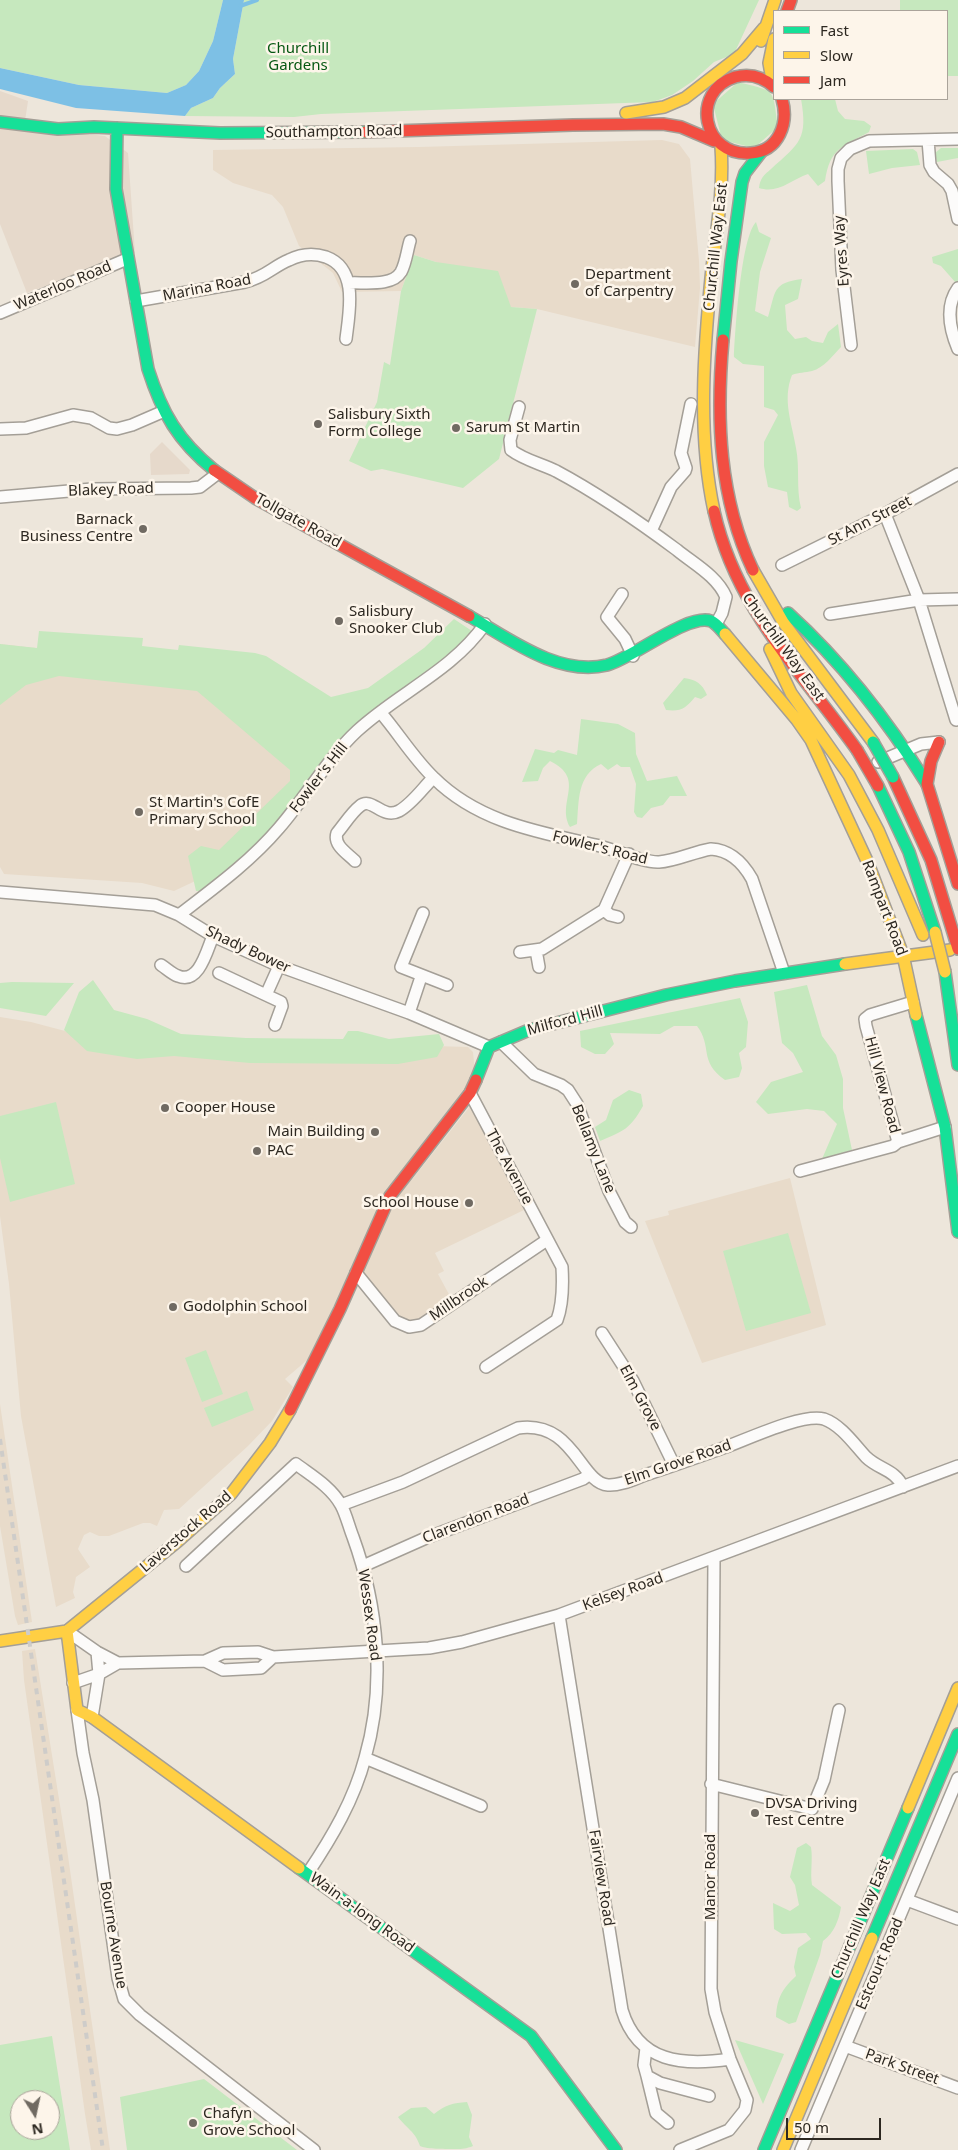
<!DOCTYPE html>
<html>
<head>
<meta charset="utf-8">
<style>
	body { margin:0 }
	#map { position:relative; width:958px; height:2150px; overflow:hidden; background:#ede6db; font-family:"Noto Sans",sans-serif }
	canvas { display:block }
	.legend { position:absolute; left:773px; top:10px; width:175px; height:90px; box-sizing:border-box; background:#fdf5ea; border:1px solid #aaa39a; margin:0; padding:6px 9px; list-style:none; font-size:15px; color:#2d2821 }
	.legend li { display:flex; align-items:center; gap:10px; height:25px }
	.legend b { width:25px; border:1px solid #aaa39a }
	.north { position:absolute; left:10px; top:2090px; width:50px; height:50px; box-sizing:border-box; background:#fdf5ea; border:1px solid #aaa39a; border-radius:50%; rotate:170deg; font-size:14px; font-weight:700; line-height:20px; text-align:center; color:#2d2821 }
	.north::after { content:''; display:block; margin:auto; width:18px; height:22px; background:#706a62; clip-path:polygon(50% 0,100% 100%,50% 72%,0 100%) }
	.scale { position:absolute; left:786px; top:2118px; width:95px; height:22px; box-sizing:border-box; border:2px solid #2d2821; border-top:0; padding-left:6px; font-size:15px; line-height:18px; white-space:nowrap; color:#2d2821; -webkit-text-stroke:4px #fdf5ea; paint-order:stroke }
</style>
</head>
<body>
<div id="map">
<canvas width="958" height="2150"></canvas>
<ul class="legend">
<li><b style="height:6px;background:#16e098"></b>Fast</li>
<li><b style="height:6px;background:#ffcf43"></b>Slow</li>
<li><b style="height:6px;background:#f24e42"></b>Jam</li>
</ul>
<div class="north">N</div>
<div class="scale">50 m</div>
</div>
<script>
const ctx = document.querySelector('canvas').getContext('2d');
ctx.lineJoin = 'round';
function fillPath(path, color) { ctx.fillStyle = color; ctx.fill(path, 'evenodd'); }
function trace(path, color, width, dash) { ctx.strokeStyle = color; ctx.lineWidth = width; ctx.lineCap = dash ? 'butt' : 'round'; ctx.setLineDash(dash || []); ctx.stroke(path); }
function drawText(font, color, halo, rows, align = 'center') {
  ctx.font = font + ' "Noto Sans",sans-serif'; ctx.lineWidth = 5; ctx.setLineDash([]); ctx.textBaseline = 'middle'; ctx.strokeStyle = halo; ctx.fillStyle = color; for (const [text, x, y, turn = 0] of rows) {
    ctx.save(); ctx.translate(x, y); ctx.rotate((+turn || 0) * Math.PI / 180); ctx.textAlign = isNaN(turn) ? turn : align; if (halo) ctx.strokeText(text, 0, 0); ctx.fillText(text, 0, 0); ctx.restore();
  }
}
fillPath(new Path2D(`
	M0,91L28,101L24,127L105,136L128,153L135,253L27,293L0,224Z
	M162,442L190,470L189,474L151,475L150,454Z`), '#e6d9cb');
fillPath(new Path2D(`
	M662,140L679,144L690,159L699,261L700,288L695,347L537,309L511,307L436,262L414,255L401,291L342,292L333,273L299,246L283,207L272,195L233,183L213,170V150L419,147Z
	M0,644L206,667L316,765L240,860L174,891L142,883L4,874L0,867Z
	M0,1017L31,1022L84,1036L468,1047L473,1052L475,1073L410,1182L471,1105L524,1210L435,1253L444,1271L438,1274L451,1298L416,1321H409L398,1316L354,1264L313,1355L285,1379L293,1387L272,1421L248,1446L179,1509L164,1510L157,1526L150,1523H143L109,1536H99L90,1532L84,1535L78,1549L90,1567L76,1577L73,1592L75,1598L56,1607L21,1416L9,1284L0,1216Z
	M790,1178L826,1325L702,1363L645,1221L669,1215L668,1211Z
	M0,1404L32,1622L18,1625L15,1616L0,1526Z
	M35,1649L67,1849L110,2150H91L85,2114L24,1680L22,1651Z`), '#e8dbca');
fillPath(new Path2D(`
	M0,0H223L213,41L199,71L186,85L167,93L79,85L0,68Z
	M244,0H759L734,54L714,62L693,81L672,95L653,102L321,114L294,117L185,116L191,108L213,98L220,88L235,74L233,59Z
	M900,0H958V76H947V11H900Z
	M738,82C777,92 772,87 778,127L754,148L722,140L713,104Z
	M801,99H835L838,111L845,119L864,121L871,126L869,132C842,147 830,148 825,181L818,186L808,174C791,180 778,194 759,188C760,178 764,175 771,169C800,143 808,139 801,99Z
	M941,148H958V158L937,162L935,153Z
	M913,149L917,152L920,165L892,168L869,174L866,151Z
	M756,222L759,232L771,238L760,272L755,311L768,317C776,291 772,283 802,279L798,299L785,305L787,330L795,339L806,337L812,341L823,343L828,332L838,324L841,347C833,355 824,368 812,371C805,373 799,372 792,375C782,400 792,423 796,448C800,468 796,488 801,508L797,511L789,507L787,492L768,487L764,466V442L778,415L774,410L764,407V366L743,364L734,357C735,333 741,237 756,222Z
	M958,249V282L956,283L941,266L933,263L932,257Z
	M414,255L436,262L498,271L511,307L537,309L499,459L463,488L382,469L371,471L349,461L377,402L384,362L390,365L401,291Z
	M454,619L472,631L469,640L356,727L250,853L202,891H196L188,856L201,846L219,850L290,781V770L197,691L59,676L26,685L0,705V644L37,648L39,631L143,638L142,646L178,650L179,645L255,653L266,656L331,697L368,688L424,648Z
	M684,678C696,680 702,683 707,695L701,699L695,697C686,708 681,712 666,710L663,703Z
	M581,719L618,724L635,733L636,754L647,781L677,776L687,796H670L663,805L651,808L642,818L637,817L634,812L636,784L630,767H621L617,764L608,770L601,764C577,775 579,801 577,824L570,827C556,802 587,779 550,761L543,768L538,781L522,782L535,749L554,753L558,750L577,755Z
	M93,980L114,1010L147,1019L181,1034L246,1038L343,1039L348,1031H358L389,1039L439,1034L444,1045L437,1057L398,1064L250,1063L174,1056L137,1059L87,1051L64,1030L79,992Z
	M12,982L74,983L46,1016L0,1008V983Z
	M807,985L822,1036L836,1055L843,1079V1108L852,1150L822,1159L837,1124L824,1111L807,1109L768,1114L756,1102L771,1082L803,1072L793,1053L782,1043L774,992Z
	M740,998L748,1022L746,1047L739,1053L742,1068L739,1077L725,1080C698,1061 713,1047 697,1026H674L660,1034L610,1033L614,1044L605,1054H595L581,1047L580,1031Z
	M629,1090L641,1094L643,1106C630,1129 624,1131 600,1141L595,1127L606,1120L613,1100Z
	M56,1102L75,1184L10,1202L0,1158V1116Z
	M788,1233L811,1313L746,1331L723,1251Z
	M206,1350L223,1394L202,1402L185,1358Z
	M247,1391L254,1410L212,1427L204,1408Z
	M806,1843L811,1847C813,1860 810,1872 812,1885L841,1907C839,1920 834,1933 823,1941L820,1955L796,2022L789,2024L776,2017C777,1998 782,1989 796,1976L794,1967L798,1948L811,1939L806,1933L782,1934L774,1929L773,1903L790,1911L799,1905L795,1885L790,1877L797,1848Z
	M52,2036L70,2150H0V2045ZM20,2100H50V2130H20Z
	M735,2040L784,2054L763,2104Z
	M204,2079L297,2150H127L120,2097Z
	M467,2102L472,2115L469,2137L473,2146C463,2150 458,2149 448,2149C437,2148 431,2150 420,2146C415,2131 407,2129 398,2117L411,2108L426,2107L434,2114C445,2105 453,2103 467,2102Z`), '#c6e8be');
fillPath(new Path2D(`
	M223,0H244L233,59L235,74L220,88L213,98L191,108L185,116L76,108L0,89V68L79,85L167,93L186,85L199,71L213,41Z`), '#7dc0e5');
trace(new Path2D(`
	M240,6L257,0`), '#7dc0e5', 4);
const street = new Path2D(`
	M928,140L930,165L934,172L948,184L952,191L958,219
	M349,283C364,282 392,287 401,272C406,263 407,251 410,241
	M958,288C945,306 950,330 958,349
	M136,301L245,282C266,277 272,267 289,260C301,254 314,253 326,257C359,269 349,313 346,339
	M0,313L127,259
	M851,345L842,270L838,181V169L841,158L850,149L869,141L958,139
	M519,407L510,440L511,450C524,460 542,464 556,471C599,494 638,521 677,550C694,564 717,576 726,597L722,613L716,624
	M0,429L26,428L73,415L91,418L109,428L117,429L132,425L162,412
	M0,497L92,489L191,488L200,487L217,474
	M885,514L919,600L956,720
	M651,531L671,487L685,471L686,468L681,453L691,404
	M782,565L885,514L958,474
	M622,594L607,617L625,639L633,656
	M830,614L919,600L958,599
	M381,713C399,734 414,759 434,778C478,822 538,832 596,845C614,849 643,863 659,862C676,861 693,852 711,849C730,850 743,863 752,879L784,973
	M878,762L921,744L939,742
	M355,861C347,853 333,845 337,833C344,825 351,813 360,806C372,796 382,820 399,811C412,804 423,788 433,778
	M0,892L155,905L179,915L213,936L279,966L409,1013L489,1047
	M604,910L610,915L618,917
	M423,913L401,967L447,985
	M179,915C214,888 250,862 279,828C306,797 328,758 357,731C398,693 452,671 485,624
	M536,950L539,967
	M520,952L542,949L604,910L629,854
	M161,965C166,968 172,974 178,976C199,985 207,950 213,936
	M219,973L266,995L279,966
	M266,995L281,1002L282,1006L275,1025
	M913,1002L870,1015L865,1019L866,1026L898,1142L945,1127
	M409,1013L421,977
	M501,1042L534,1074L561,1085L568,1090L577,1104L609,1191L625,1222L631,1227
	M470,1093L562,1267C563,1284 563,1304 557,1320L486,1367
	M800,1171L893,1146L898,1142
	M356,1273L395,1321L409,1327L421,1325L547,1240
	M602,1333L633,1381L674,1465
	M341,1505L403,1482L518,1428C574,1420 580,1483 608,1485C621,1486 636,1478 648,1474C673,1466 698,1457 723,1448C746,1440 802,1413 824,1419C841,1425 854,1444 866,1457C878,1469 896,1470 903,1487
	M186,1566L296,1464C312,1476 331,1487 341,1505C346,1514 349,1527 353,1537C378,1606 386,1686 365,1758C354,1800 332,1837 308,1873
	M363,1566L426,1538L583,1479L590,1474
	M559,1615L622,2010C638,2063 683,2066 730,2059
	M67,1631L97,1652L118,1663
	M205,1661L223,1670L261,1668L273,1657
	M73,1683L99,1674L118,1663L205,1661L223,1653L258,1652L273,1657L429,1648L462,1642L559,1615L958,1466
	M77,1710L83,1753L93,1800L118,1978L124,1999L140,2015L314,2150
	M92,1717L99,1674L97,1652
	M365,1758L481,1806
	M711,1784L812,1809L824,1780L839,1710
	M907,1900L958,1919
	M845,2046L958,2088
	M646,2048L644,2065L647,2076L660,2083L709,2096
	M647,2076L656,2113L668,2123
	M680,2150L729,2130L745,2110L747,2100L730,2059L715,2012L711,1989L714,1559
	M801,2150L958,1778`);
const fast = new Path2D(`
	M0,122L58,129L94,127L220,133L365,132
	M117,128L116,189L148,369C162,413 178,441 214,470
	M723,340L731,261L742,182L745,173L762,151
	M788,613C843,663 888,721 927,784
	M469,616C508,638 558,677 607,665C633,658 688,613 711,621C717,624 721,630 725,634
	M878,786L909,852L935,932
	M945,972L958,1065
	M916,1015L945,1127L958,1232
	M476,1080L489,1047L529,1030L666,995L735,981L845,964
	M299,1868L531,2036L616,2150
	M872,1938L958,1734
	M764,2150L908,1808`);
const slow = new Path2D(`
	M761,41L775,0
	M773,85L769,63L774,39
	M626,113L664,107L685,98L742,54L764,28
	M714,511C697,433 704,347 712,268C717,227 724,188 721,147
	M753,570L783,622L873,742
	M725,634L797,720L811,740L868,863L903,955L916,1015
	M770,649L791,693L849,775L878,830L923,935
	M845,964L950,950
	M67,1631L77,1710L92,1717L299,1868
	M0,1641L67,1631L178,1541L231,1494L270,1443L290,1410
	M908,1808L958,1688
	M783,2150L872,1938`);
const jam = new Path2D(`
	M787,11L791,0
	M774,87C763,77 750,73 735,77C690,91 702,157 751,153C779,151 789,123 782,99
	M365,132L573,125L663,124L681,127L714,141
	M723,340C716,419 719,498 753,570
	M214,470L255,498L469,616
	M714,511C736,609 801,671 857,750
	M939,742L931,761L927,784L958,884
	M893,777L931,860L958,949
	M290,1410L340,1309L390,1196L470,1093L476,1080`);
trace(street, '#a49f97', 14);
trace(fast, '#a49f97', 14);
trace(slow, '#a49f97', 14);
trace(jam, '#a49f97', 14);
trace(street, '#fcfbfa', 11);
trace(fast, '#16e098', 11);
trace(slow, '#ffcf43', 11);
trace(jam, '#f24e42', 11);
trace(new Path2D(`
	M0,1439L103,2150`), '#ceccc9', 4, [6, 6]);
const fastBridge = new Path2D(`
	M873,742L893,777`);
const slowBridge = new Path2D(`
	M935,932L945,972`);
const jamBridge = new Path2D(`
	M857,750L878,786`);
trace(fastBridge, '#a49f97', 14, []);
trace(slowBridge, '#a49f97', 14, []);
trace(jamBridge, '#a49f97', 14, []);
trace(fastBridge, '#16e098', 11);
trace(slowBridge, '#ffcf43', 11);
trace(jamBridge, '#f24e42', 11);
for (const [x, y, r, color] of [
	[575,284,5,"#706a62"],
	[318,424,5,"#706a62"],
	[456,428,5,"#706a62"],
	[143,529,5,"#706a62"],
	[339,621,5,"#706a62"],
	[139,812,5,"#706a62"],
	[165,1108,5,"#706a62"],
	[375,1132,5,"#706a62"],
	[257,1151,5,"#706a62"],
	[469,1203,5,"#706a62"],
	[173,1307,5,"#706a62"],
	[755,1813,5,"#706a62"],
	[193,2123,5,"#706a62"]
]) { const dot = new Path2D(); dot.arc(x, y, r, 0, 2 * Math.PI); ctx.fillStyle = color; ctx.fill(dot); trace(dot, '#fdf5ea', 2); }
drawText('15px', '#075813', '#fdf5ea', [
	["Churchill",298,49],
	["Gardens",298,66]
]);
drawText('15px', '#2d2821', '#fdf5ea', [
	["Southampton Road",334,132,-1],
	["Churchill Way East",716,247,-84],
	["Eyres Way",842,251,-94],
	["Waterloo Road",63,286,-23],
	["Marina Road",207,288,-11],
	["Blakey Road",111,490,-2],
	["Tollgate Road",298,521,29],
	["St Ann Street",870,521,-27],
	["Churchill Way East",783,647,54],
	["Fowler's Hill",319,778,-52],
	["Fowler's Road",600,848,14],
	["Rampart Road",884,908,69],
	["Shady Bower",248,950,25],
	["Milford Hill",565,1021,-15],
	["Hill View Road",882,1085,75],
	["Bellamy Lane",593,1149,68],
	["The Avenue",509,1167,62],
	["Millbrook",459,1299,-34],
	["Elm Grove",640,1398,62],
	["Elm Grove Road",678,1463,-19],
	["Clarendon Road",476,1519,-21],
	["Laverstock Road",186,1532,-41],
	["Kelsey Road",623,1592,-20],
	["Wessex Road",369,1615,82],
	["Manor Road",711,1877,-90],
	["Fairview Road",601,1878,81],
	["Wain-a-long Road",362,1913,36],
	["Churchill Way East",861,1919,-67],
	["Bourne Avenue",113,1935,81],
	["Estcourt Road",880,1964,-67],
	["Park Street",902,2067,20]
]);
drawText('15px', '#2d2821', '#fdf5ea', [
	["Department",585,275],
	["of Carpentry",585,292],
	["Salisbury Sixth",328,415],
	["Form College",328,432],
	["Sarum St Martin",466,428],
	["Barnack",133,520,"right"],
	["Business Centre",133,537,"right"],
	["Salisbury",349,612],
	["Snooker Club",349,629],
	["St Martin's CofE",149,803],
	["Primary School",149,820],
	["Cooper House",175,1108],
	["Main Building",365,1132,"right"],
	["PAC",267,1151],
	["School House",459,1203,"right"],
	["Godolphin School",183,1307],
	["DVSA Driving",765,1804],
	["Test Centre",765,1821],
	["Chafyn",203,2114],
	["Grove School",203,2131]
], 'left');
</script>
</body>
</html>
